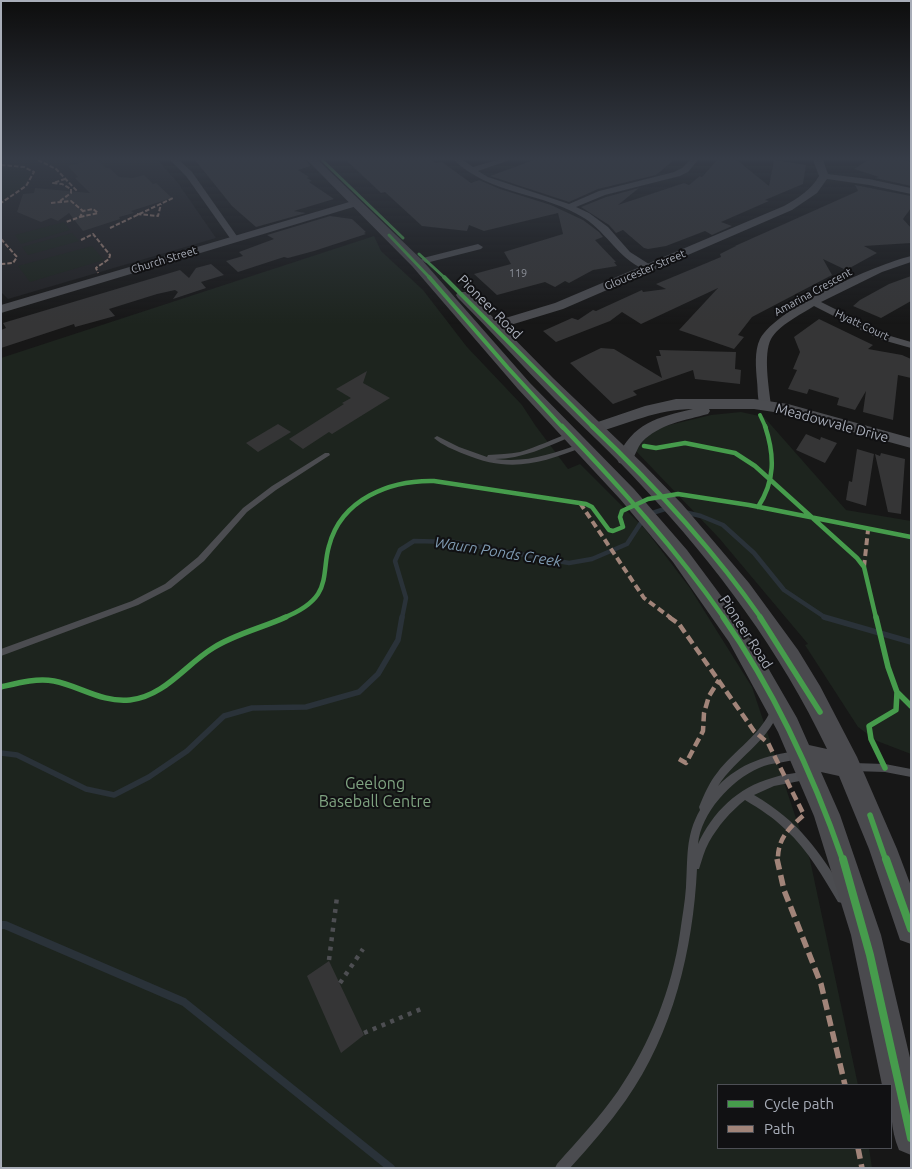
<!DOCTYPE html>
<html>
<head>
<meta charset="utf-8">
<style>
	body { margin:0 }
	#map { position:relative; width:912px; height:1169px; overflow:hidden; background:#171717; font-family:Ubuntu,sans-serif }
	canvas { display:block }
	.frame { position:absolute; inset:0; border:2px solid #a8adb8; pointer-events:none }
	.legend { position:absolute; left:717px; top:1084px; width:175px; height:65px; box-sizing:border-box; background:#111113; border:1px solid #4d4f55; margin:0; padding:6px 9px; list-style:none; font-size:15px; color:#a8adb8 }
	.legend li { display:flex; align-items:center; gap:10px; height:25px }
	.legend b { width:25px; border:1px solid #4d4f55 }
</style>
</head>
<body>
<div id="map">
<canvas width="912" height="1169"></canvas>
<div class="frame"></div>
<ul class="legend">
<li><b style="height:6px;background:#469c4c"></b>Cycle path</li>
<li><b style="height:6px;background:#a18479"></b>Path</li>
</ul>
</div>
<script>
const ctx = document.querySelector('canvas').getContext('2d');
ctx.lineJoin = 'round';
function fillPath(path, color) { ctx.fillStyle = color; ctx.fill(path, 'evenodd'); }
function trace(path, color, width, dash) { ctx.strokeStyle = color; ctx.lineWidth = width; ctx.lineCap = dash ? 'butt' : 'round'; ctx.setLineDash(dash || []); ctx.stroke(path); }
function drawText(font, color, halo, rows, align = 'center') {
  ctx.font = font + ' Ubuntu,sans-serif'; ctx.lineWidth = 4; ctx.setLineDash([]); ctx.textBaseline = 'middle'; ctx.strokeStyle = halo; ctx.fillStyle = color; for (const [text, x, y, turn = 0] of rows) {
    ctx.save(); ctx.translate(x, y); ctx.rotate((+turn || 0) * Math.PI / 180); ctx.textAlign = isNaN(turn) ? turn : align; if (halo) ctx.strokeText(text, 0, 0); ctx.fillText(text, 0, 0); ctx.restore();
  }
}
fillPath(new Path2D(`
	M8,160H158L178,183L216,238L8,299L1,292V162Z`), '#212123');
fillPath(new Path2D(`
	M1,166L24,168L31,173L26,184L1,201Z
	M64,222L70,230L21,244L15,235Z
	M72,233L79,241L28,255L22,247Z
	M374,236L381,251L423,290L467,347L522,405L535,425L568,469L580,464L645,529L690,588L752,687L810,860L858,1085H718V1148H869L872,1168H1V358Z
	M92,246L104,260L30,282L18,266Z
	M741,412L764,417L846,510L911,521V754L877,741L858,727L805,645L808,644L719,538L634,449L657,428L711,415Z`), '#1d241e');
trace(new Path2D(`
	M684,512L701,516L723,525L754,553L784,590L826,618
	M402,618L406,598L395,561L400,550L414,541L454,542L569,563L592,559L627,544L646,515L668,508`), '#2a3239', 4.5);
trace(new Path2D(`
	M824,617L911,642
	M1,753L17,755L86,789L114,795L149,777L187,751L224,716L252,708L306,707L359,692L378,674L398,640L402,617`), '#2a3239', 5.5);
trace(new Path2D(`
	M1,925H5L184,1002L391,1168`), '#2a3239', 8);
fillPath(new Path2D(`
	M92,160H97L106,168H109L119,177L133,178L144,175L153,184L156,183L172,198L131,211L134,213L119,217L120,219L83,231L69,213L58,221L51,218L41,222L17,212L23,194L34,193L35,188L90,193L75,178L78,177L68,166Z
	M195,160H305L311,166L298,170L309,177L307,178L312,181L309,182L334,199L294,211L306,213L256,227L232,206Z
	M346,160H432L436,163L442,162L471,183L479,180L500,189L551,205L583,220L599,232L603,237L595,240L616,262H614L617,266L593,270L569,283L565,281L555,287L545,282L497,295L474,274L511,264L504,252L563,234L558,213L484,231L469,225L467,231L422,226L385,192L381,193Z
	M534,160H674L656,175L598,189L569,202L490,176Z
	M717,160H737L769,186L774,160L806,165L803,184L765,200L769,201L721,222L732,226L712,235L705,231L666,246L648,249L644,248L623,230L616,233L609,225L581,207L606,197L639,188L618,205L684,183L689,185L700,176L702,177Z
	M868,160H905L911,162V186L875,178L879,177L854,169Z
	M855,185L911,196V208L903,219L911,228V243L864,246L877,253L846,270L823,259L832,275L752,317L738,335L744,337L734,349L679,330L718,288L641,324L622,312L610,321L556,342L543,331L572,318L578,320L593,310L596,311L642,290L643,292L666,289L656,284L721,257L720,254L736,246H735L858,191Z
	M330,216L352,219L366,232L364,233L366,234L314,251L288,258L284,257L238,272L226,261L243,256L239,252L274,239L267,235Z
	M211,264L224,275L201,282L206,288L173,299L178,292L175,290L157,294L109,309L115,316L75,327L74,324L1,348V330L6,328L3,323L180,270L189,278L196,268Z
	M911,276V301L881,318L853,306L860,300L889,284Z
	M819,319L873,345L868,349L902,355L911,359V378L898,375L893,420L863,412L866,391L855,410L837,405L839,398L809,389L807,394L788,389L797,370L793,369L800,352L794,337Z
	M601,348L614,349L662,378L656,356H661L659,350L736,352L735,369L741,370L740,384L695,379L693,370L633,391L637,395L613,404L570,363Z
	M367,371L363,383L390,398L332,434L329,432L303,449L289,439L344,404L342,403L351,398L336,389Z
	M278,424L291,432L258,452L246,443Z
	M806,434L820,440L821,437L837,443L825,463L796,450Z
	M857,449L874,454L866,506L846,500L849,481L852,482Z
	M881,453L905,459L901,514L888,512L875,454L880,456Z
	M329,961L364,1035L341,1053L307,976Z`), '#353536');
trace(new Path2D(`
	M329,960L337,897
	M340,983L363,949
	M364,1033L421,1009`), '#4d4e52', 4.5, [4, 5.5]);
fillPath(new Path2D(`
	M570,433L573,435L572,436C547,447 522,459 495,459C528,463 550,454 581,444L584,446L583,447C540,464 509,473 464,454C454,450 442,445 434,438L437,436L459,447L487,457L488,455C499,454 509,454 520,452C537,447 553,439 570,433Z
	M325,453H329L330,455L276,490L247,512L204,561L171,588L138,605L1,656V649L132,601L165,584L198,557L243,508L272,486Z
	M775,707L778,708L779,711C766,744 737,757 718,786C740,763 767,755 797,751L800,752L801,755L800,758C787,763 772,762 759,768C731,780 701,813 698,844C712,813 738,787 772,778C783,774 795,773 807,772L810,773L812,776L810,779L774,786L754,795C800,822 818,850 846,894L847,898L846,902L842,903L838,902C823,877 808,850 786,830C774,818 760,809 745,800C730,812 718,826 709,842C704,851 702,860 699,869H697C693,950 673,1033 626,1100C609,1124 590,1146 570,1168H555L557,1164C578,1140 600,1117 618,1091C650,1044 672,989 680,933C682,918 685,902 686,887C688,859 685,836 700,810L699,807C704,795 709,783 717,773C735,749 760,736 772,708Z
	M853,763L885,764L911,769V777L885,772L853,771L850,770L848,767L850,764Z`), '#4b4c50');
fillPath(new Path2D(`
	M170,160H179L192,172L239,239L238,241H232L186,176Z
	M454,160H463L473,167L497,160H510L478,171L488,177L569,204L599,191L674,172L682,168L690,160H698L688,172L680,176L605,195L576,207L589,213L608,227L630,252L652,266L654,268L649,271C621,263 607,232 584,218C543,192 490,195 454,160Z
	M478,244L483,247L481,249L426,263L421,260L423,258Z
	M911,256V262L882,272L821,302L887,335L911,342V348L879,339L814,306C800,315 779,325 771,339C763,354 769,388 771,405L765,409L761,408C757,400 758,389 757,381C756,369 754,351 760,339C778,307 875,265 911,256Z`), '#4b4c50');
fillPath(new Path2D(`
	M813,160H823L828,174L869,179L911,188V194L869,185L827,179L817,193L792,210L563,309L494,330L487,326L489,323L555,303L784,206C798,198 811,190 819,176Z
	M356,200L360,201L361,203L360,205L1,313V305Z
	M676,399H754L788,404L911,438V448L787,414L754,409H709L710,411L708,414C686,420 659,424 642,442C637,448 635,456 631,463L625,464L619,463L617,459C632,423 658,417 693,409C657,409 628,424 594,433L589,431L586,428L589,425L645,406Z`), '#4b4c50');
fillPath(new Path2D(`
	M307,160H318L422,260L530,383L634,489L687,550L745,628L797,718L809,745L827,749C781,652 716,565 643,487C615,456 584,428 555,399C522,366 491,331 458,298L456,295L458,292H468L553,378L643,464L682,504L749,583L798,650L820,686L857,757L897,849L911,886V944L900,940L869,849L839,776L821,772L840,815L881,935L911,1062V1155L899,1150C890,1129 891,1108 891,1085H882L851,935L814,816L778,732L729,642L673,562L620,499L518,389L412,266Z`), '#4a4a4e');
trace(new Path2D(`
	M38,160L56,169L78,192
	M1,165L24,167L34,172L26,186L1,203
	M60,201L71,193V189L62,184L53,183L65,179
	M51,203L71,201L83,211L80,217L66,222
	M137,214L158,216L161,204
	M80,217L98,213L93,209L83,211
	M110,228L173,198
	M1,239L17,257L13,263L1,264
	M81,240L93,234L110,255L109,259L96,268L98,273`), '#a18479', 2, [4.5, 2]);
trace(new Path2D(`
	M580,503L644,598L671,618
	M864,567L868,530`), '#a18479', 4, [7, 4]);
trace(new Path2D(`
	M669,617L679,624L754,731L768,743L804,815C789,828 777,839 778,861
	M679,759L686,763L703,731L704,713L709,696L719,680`), '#a18479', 4.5, [9, 4.5]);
trace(new Path2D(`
	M777,859L784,890L821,984L845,1085
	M858,1148L862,1168`), '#a18479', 5.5, [11, 5.5]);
trace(new Path2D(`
	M322,160L403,238
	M389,235L430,278
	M419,254L445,278`), '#469c4c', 3);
trace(new Path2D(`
	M429,277L508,368L563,428
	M444,277L594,428
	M760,415L766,428`), '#469c4c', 4);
trace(new Path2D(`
	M562,426C620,487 676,549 724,618
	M592,426C655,486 712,548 761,618
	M644,446L656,448L685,443L735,453L755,466L857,558L864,567L876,618
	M758,507C775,481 775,456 765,426
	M283,618C296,613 310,606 318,594C327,580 324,562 329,546C341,499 390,480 434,481L586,504L592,507L609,530L613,531L623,527L620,517L622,511L648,499L678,494L749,505L911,537`), '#469c4c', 4.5);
trace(new Path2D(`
	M723,617C775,692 813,774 843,861
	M760,617L820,712
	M876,617L888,667L897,692L911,706
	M1,687C18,683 36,678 54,681C80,686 102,703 130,700C165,696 185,665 213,648C235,634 262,628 286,617
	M885,768L871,739L869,726L896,710L897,692
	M870,815L886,861`), '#469c4c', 5.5);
trace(new Path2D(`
	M843,859L870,955L911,1138
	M886,859L911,929`), '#469c4c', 8);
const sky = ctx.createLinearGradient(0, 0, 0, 324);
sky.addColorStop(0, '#0d0d0d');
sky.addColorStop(0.49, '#363c47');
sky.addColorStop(1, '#363c4700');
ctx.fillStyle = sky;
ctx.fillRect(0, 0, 912, 324);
drawText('11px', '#a8adb8', '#111113', [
	["Church Street",164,260,-17],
	["Gloucester Street",645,270,-23],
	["Amarina Crescent",813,292,-29],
	["Hyatt Court",862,325,25]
]);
drawText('11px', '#8b8f98', null, [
	["119",518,273]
]);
drawText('14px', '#a8adb8', '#111113', [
	["Pioneer Road",490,307,45],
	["Meadowvale Drive",832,423,15],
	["Pioneer Road",746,632,57]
]);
drawText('italic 15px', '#7f9bb3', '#111113', [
	["Waurn Ponds Creek",498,552,9]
]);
drawText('16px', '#7fa381', '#111113', [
	["Geelong",375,784],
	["Baseball Centre",375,802]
]);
</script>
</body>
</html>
